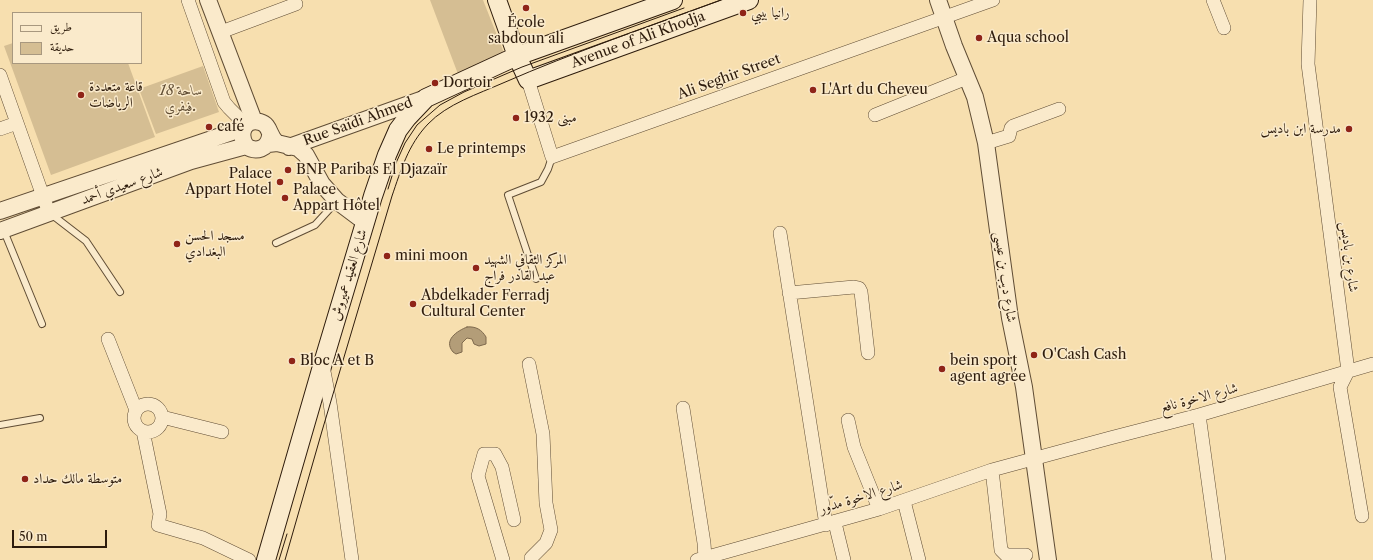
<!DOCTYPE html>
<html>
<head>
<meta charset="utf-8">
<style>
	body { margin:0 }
	#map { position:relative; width:1373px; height:560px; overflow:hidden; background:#f7dfaf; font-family:"Libre Caslon Text",Amiri,serif }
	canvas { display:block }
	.legend { position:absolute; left:12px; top:12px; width:130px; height:52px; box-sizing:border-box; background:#faeacb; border:1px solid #a8987f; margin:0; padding:5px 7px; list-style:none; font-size:12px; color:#2e1c0c }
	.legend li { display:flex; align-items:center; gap:8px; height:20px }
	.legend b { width:20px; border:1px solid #a8987f }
	.scale { position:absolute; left:12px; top:530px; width:95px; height:18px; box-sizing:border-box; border:2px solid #2e1c0c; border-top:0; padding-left:5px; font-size:12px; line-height:14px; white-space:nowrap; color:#2e1c0c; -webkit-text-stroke:3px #faeacb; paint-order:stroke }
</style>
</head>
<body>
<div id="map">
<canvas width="1373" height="560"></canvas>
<ul class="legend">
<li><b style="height:5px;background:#faeacb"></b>طريق</li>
<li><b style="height:11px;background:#d5be93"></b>حديقة</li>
</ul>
<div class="scale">50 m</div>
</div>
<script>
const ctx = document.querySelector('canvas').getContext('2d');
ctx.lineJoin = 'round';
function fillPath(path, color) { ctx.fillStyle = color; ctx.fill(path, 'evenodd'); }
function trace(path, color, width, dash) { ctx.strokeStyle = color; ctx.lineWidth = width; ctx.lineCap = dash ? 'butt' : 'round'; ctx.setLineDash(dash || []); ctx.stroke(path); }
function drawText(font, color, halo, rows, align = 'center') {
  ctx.font = font + ' "Libre Caslon Text",Amiri,serif'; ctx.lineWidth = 3; ctx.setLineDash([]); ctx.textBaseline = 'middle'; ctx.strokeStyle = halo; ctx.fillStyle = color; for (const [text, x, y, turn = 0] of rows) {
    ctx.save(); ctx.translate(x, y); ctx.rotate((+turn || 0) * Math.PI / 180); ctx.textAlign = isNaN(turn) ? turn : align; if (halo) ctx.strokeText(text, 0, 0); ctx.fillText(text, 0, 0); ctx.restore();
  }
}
fillPath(new Path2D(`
	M430,0H483L504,53L458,74Z
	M13,43V63H128L155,137L51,175L4,46Z
	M203,66L219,112L156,134L139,89Z`), '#d5be93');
const water = new Path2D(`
	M467,327C476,326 482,330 486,337V344L479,346L474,344L472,339L467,338L462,343V352L456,354L453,352C443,340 457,331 467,327Z`);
fillPath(water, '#b39d78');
trace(water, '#7e694d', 1);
const service = new Path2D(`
	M51,214L86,241L120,292
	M4,231L42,324
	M276,243L315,225L337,201
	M536,279L508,195L541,182L548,169L552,157
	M0,425L40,418`);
const minor = new Path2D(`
	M188,0L224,102L229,108L246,125
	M1213,0L1224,28
	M1310,0L1308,64L1348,371L1340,387L1362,516
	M221,32L296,4
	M0,75L49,213
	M528,80L552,157L993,0
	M875,115L967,78
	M0,129L17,123
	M986,143L1009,136L1011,128L1013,126L1059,109
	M780,233L826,525
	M789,293L854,287L859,288L861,292L868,353
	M108,339L136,410
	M529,364L543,434L546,503L551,530L546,543L531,558V560
	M323,366L330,403L352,560
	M134 418a14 14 0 1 1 28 0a14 14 0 1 1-28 0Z
	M683,408L704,543L705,558
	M1199,415L1219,560
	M162,417L222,432
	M848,420L854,447L879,509
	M143,431L160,514L158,525L203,538L249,560
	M992,470L1001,550L1006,555H1026
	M904,501L919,560
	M835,523L844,560
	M503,560L478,476L484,454H495L502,467L514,520
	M697,560L879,509L992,470L1110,438L1199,415L1373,364`);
const tertiary = new Path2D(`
	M208,0L254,121
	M938,0L954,46L975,97L986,143L1010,318L1024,387L1048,560
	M270,136C268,149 256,153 246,146C238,134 244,118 260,122C271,125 268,136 277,143
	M268,144L277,143L298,148L306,155L322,184L337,201L365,222
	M289,147L426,98
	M0,211L244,128
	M0,231L191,161L246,146`);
const secondary = new Path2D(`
	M497,0L517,56L528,80L749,0
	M266,560L323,363L373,196L387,155L398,130L407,118L426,98L517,56L673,0`);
trace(service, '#604d35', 8);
trace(minor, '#604d35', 14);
trace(tertiary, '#604d35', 18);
trace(secondary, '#2e1c0c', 20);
trace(service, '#faeacb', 6);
trace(minor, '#faeacb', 13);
trace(tertiary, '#faeacb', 16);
trace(secondary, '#faeacb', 18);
trace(new Path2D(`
	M388,189L396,163L405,143L417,125L440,105L464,92L522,67L684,8
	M279,560L287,534
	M285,560L322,431L392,196C401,170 408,145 428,124C447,104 478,94 503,83C574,52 648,27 721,0`), '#2e1c0c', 1);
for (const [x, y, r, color] of [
	[526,8,4,"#8f2418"],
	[743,13,4,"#8f2418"],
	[979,38,4,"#8f2418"],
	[435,83,4,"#8f2418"],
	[813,90,4,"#8f2418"],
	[81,95,4,"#8f2418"],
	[516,118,4,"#8f2418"],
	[209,127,4,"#8f2418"],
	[1349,129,4,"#8f2418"],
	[429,149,4,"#8f2418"],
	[288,170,4,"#8f2418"],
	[280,182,4,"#8f2418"],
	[285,198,4,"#8f2418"],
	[177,244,4,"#8f2418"],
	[387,256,4,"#8f2418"],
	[476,268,4,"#8f2418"],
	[413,304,4,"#8f2418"],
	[1034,355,4,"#8f2418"],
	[292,361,4,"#8f2418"],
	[942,369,4,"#8f2418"],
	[25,479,4,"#8f2418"]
]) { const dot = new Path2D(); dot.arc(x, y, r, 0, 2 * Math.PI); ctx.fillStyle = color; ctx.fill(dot); trace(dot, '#faeacb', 1.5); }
drawText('14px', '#2e1c0c', '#faeacb', [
	["رانيا بيبي",751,13],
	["École",526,23,"center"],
	["sabdoun ali",526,39,"center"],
	["Aqua school",987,38],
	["Dortoir",443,83],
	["قاعة متعددة",89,87],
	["الرياضات",89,103],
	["L'Art du Cheveu",821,90],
	["مبنى 1932",524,118],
	["café",217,127],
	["مدرسة ابن باديس",1341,129,"right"],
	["Le printemps",437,149],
	["BNP Paribas El Djazaïr",296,170],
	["Palace",272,174,"right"],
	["Appart Hotel",272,190,"right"],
	["Palace",293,190],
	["Appart Hôtel",293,206],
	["مسجد الحسن",185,236],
	["البغدادي",185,252],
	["mini moon",395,256],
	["المركز الثقافي الشهيد",484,260],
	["عبد القادر فراج",484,276],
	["Abdelkader Ferradj",421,296],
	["Cultural Center",421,312],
	["O'Cash Cash",1042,355],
	["Bloc A et B",300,361],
	["bein sport",950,361],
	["agent agrée",950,377],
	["متوسطة مالك حداد",33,479]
], 'left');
drawText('14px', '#2e1c0c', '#faeacb', [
	["Avenue of Ali Khodja",638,40,-20],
	["Ali Seghir Street",729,77,-20],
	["Rue Saïdi Ahmed",358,122,-20],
	["شارع سعيدي أحمد",122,186,-20],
	["شارع بن باديس",1349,257,83],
	["شارع العقيد عميروش",349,275,-73],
	["شارع ديب بن عيسى",1005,277,82],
	["شارع الاخوة نافع",1199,398,-15],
	["شارع الاخوة مدّور",861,497,-17]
]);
drawText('italic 14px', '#604d34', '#faeacb', [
	["ساحة 18",181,91],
	["فيفري.",181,107]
]);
</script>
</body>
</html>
